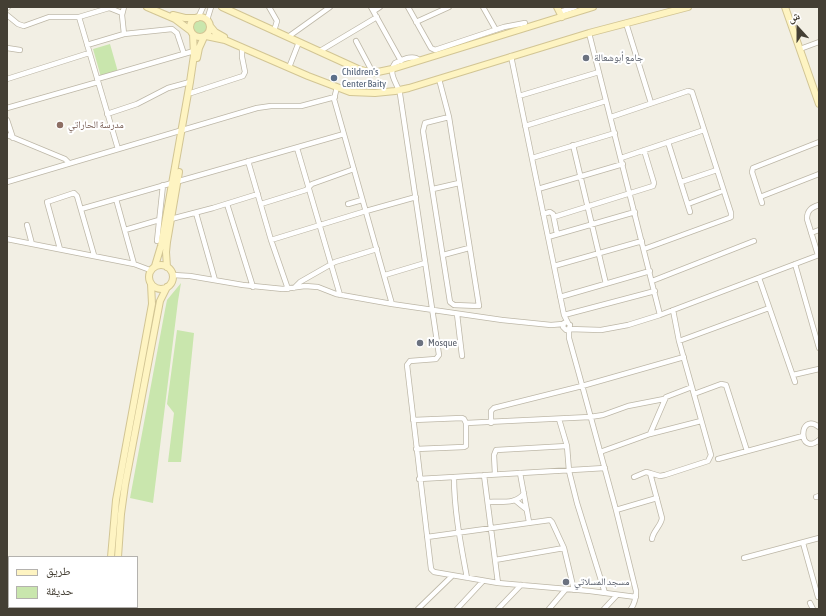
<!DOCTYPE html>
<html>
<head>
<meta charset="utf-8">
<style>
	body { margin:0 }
	#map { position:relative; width:826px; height:616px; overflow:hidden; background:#f2efe4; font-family:"Asap Condensed","Noto Naskh Arabic",sans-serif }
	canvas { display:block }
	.frame { position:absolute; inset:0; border:8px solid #443f34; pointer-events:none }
	.legend { position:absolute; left:8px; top:556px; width:130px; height:52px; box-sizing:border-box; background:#fff; border:1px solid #b4b2ae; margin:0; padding:5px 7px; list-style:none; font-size:12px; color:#443f34 }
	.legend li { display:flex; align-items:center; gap:8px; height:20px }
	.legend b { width:20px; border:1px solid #b4b2ae }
	.north { position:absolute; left:778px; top:8px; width:40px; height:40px; -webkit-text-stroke:3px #fff; paint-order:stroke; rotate:339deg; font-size:11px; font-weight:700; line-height:16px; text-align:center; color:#443f34 }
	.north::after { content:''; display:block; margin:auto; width:14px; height:18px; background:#443f34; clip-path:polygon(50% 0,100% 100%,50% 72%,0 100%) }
</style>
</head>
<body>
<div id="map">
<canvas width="826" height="616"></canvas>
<div class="frame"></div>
<ul class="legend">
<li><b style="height:5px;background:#fef4c2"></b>طريق</li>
<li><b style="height:11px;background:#c9e6ad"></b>حديقة</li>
</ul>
<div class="north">ش</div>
</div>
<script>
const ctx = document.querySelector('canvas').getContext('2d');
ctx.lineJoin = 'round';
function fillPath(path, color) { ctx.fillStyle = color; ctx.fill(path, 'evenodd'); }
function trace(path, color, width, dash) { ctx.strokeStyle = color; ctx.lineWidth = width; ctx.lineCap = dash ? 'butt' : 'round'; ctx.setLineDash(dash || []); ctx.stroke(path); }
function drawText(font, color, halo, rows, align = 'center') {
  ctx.font = font + ' "Asap Condensed","Noto Naskh Arabic",sans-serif'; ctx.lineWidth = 4; ctx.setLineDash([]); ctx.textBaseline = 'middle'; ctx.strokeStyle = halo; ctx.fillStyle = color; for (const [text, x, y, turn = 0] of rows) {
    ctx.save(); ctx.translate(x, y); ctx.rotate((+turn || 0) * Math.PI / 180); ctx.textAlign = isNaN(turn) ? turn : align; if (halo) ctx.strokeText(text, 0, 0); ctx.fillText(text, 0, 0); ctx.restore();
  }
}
fillPath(new Path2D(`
	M193 27a7 7 0 1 1 14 0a7 7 0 1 1-14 0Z
	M110,44L118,72L101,77L93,49Z
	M181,283L178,301L153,503L130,498L165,310L167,300Z
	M177,330L194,333L181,462H168L174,413L167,404Z`), '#c9e6ad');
const street = new Path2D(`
	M107,7L122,13
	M269,7L277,21L274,31
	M371,7L401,61
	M408,7L431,48L435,50L504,27L525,23
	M483,7L496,30
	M7,8L8,7
	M374,11L380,7
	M560,12L575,7
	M7,15L18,24L24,26L49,17H79L109,8
	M79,17L118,149
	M198,18L203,7
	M207,20L211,7
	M416,22L449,7
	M626,23L651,103
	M589,33L660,315
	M124,34L122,15L124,7
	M288,37L330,7
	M356,41L373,73
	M87,45L124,34L172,29L177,33L184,54
	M7,48L20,50
	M800,49L819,42
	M320,51L377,17
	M511,56L564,315L568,323
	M419,60C413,54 402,60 395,63C387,74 398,84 400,94L439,355L436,359L410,361L407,365L431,569L434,572L498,583L590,591L636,597
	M290,65L299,42
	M7,79L89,53
	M97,79L194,51
	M439,79L449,117L479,306L454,305L450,302L423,131L425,123L449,117
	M337,87L334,99L336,106L392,304
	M191,93L243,76L245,72L242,57V47
	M519,96L599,72
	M7,108L98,82
	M107,114L137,104L168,88L190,82
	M611,117L688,91L692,92L731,213V217L729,218L644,249
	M7,120L13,138
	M525,126L606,101
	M7,135L65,159L69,163
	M668,142L690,212
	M573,145L606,284
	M297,148L340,295
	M532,158L615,133
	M621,158L704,130
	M248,161L271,240L288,289
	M7,182L257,108L271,106H301L335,97
	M681,182L717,170
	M433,189L459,183
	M538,189L623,164
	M760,197L819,174
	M116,199L134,264
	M762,203L752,172L753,168L819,142
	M227,204L253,287
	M261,204L306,190L312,184L354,169
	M348,204L362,200
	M688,204L720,192
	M81,209L344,134
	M196,213L215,280
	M543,214L550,212L553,214L557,234
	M554,217L653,186L654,183L644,150
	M171,219L213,208L258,194
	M27,225L32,244
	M125,230L159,220
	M811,233L819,230
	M548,237L635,212
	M7,239L134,264L150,270
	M271,240L366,211L416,197
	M157,241L163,185
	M60,249L47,202L74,193L77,196L94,255
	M443,255L469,248
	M818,255L807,219C807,210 812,207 819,205
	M795,264L819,348
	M554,266L642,241
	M173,275L190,276L243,285L283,289L305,286L318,287L336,294L392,304L502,320L551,325L563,324
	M385,275L425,263
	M759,278L795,382
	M652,281L754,241
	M294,288L300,282L335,262L377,249
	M560,297L650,271
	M457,314L462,356
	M564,315L655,291
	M564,323L563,327L566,330L569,329L570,325
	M569,329V338L579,374L616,510L636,591C636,598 635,603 631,609
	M569,329L601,330L628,325L660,315L819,255
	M679,341L769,308
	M793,375L819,369
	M694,394L721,384L726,385L747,451
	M559,419L567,446L569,471L577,503L605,593
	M413,420L462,418L464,419L466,423
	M491,423V411L494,408L582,386L684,357
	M819,427C798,411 798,457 819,440
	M650,434L666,397L692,387
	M416,449L464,447L466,446V423L590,417L603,415L628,406L664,399
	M600,452L650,434L701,421
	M718,459L803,436
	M520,473L529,522
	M650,473L660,476L665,475L708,461L711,455L679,341L673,310
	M495,474L494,455L496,450L567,446
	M484,475L498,583
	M634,477L646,472L650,473L662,518C661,526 653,531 652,539
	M419,479L454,477
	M816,497L819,496
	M516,501L527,510
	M488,502C499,501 517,505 524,493
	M616,510L657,498
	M427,537L550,520L552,522L564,548L574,590
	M803,543L818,597
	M744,558L819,538
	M495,560L564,548
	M467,578C461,545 454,511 454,477L605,468
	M810,603L813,609
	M418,609L452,576
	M457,609L483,581
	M498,609L521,585
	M549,609L566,589
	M604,609L617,595`);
const secondary = new Path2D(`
	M147,7L175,19L191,31
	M222,7L358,69L373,73L392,69L593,7
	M557,7L562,17
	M785,7L819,104
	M173,15L185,18H197
	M190 27a10 10 0 1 1 20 0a10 10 0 1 1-20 0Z
	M210,26L215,32L224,37
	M206,36L225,40L308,76L350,92L375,93L395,91L409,88L589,33L688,7
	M197,58L199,48L204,37
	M149 277a12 12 0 1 1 24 0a12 12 0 1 1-24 0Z
	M155,266L161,246L190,82L194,55L193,34
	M167,267L166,252L167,242L179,172
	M111,557L116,500L152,304L151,284
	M118,557L121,514L125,485L160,301L167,287
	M112,607V609
	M119,607V609`);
trace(street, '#bdb7a7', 6);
trace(secondary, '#d2c594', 8);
trace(street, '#fff', 4.5);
trace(secondary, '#fef4c2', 6);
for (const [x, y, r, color] of [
	[586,58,4,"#6b7280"],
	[334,78,4,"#5c6f8a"],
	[60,125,4,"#8d6e63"],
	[420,343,4,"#6b7280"],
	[566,582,4,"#6b7280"]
]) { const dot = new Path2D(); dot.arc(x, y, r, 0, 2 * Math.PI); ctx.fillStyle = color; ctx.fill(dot); trace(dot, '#fff', 1.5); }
drawText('10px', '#5b616d', '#fff', [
	["جامع أبوشعالة",594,58],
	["Mosque",428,343],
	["مسجد المسلاتي",574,582]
], 'left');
drawText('10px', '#4e5e75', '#fff', [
	["Children’s",342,72],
	["Center Baity",342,84]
], 'left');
drawText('10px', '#785e54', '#fff', [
	["مدرسة الحاراتي",68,125]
], 'left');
</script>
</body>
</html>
